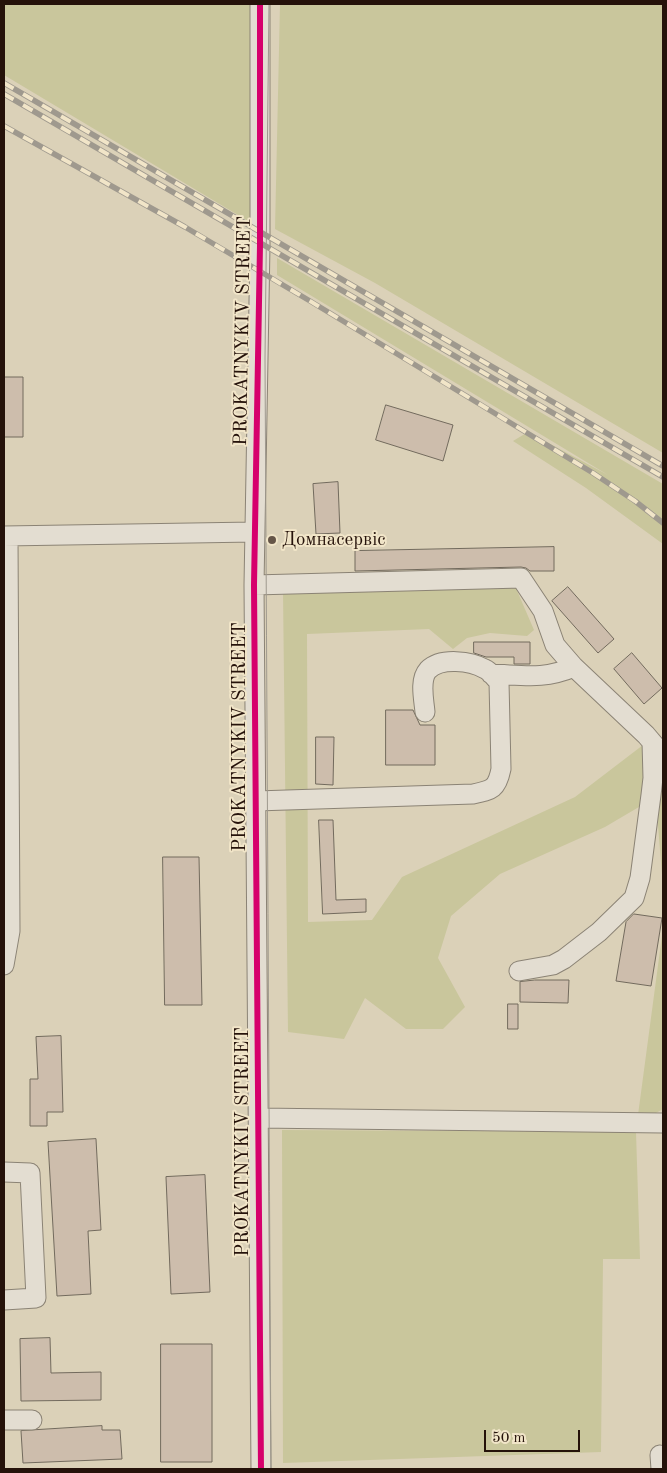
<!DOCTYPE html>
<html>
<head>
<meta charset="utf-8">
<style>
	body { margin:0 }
	#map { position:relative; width:667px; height:1473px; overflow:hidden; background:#dbd1b8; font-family:"Old Standard TT",serif }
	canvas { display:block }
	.frame { position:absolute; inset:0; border:5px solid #25120a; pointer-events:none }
	.scale { position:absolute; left:484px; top:1430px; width:96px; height:22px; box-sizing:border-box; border:2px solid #25120a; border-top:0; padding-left:6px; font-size:15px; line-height:18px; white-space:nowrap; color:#25120a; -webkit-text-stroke:4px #f1e5c8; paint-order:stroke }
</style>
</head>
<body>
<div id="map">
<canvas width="667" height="1473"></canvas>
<div class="frame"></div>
<div class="scale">50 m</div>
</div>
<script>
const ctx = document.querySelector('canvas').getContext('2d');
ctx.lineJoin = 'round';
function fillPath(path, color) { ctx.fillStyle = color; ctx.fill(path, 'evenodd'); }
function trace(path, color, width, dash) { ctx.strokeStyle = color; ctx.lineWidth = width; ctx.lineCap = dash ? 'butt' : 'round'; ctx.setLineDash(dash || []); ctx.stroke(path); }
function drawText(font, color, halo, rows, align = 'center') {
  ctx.font = font + ' "Old Standard TT",serif'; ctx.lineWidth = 4; ctx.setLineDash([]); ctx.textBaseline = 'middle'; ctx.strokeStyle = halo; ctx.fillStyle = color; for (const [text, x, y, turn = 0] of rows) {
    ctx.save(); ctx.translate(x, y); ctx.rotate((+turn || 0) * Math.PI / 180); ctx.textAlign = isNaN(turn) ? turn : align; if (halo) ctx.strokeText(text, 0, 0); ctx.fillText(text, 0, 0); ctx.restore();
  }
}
fillPath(new Path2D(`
	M4,4H254L253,224L4,75Z
	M280,4H663V453L375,283L275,229Z
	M277,258L663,484V544L586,488L513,441L528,432L608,475L277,275Z
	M515,586L534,630L527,636L490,633L467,638L453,649L429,629L307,634L308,922L372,920L402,877L575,797L643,745L663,766V887L657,813L644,804L605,827L500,874L451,916L438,958L465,1007L443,1029H406L365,998L344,1039L288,1032L283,591Z
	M663,928V1109L656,1113L638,1115Z
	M282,1130L636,1132L640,1259H603L601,1452L283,1463Z`), '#c9c69c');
const building = new Path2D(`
	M4,377H23V437H4Z
	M386,405L453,425L443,461L376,440Z
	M338,482L340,533L316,534L313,484Z
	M554,547V571H530L526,568L521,567L355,571V551Z
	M568,587L614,639L598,653L552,601Z
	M474,642H530V664H514V657H486L474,653Z
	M632,653L662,688L644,704L614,669Z
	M386,710H413L420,725H435V765H386Z
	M316,737H334L333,785L316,784Z
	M319,820H333L336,900L366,899V912L323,914Z
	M163,857H199L202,1005H165Z
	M634,914L662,918L651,986L616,981L626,922Z
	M535,980H569L568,1003L520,1002V982Z
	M508,1004H518V1029H508Z
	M61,1036L63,1112H47V1126H30V1079H38L36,1037Z
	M96,1139L101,1230L88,1231L91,1294L57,1296L48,1142Z
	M205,1175L210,1292L171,1294L166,1177Z
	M50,1338L51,1373L101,1372V1400L21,1401L20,1339Z
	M161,1344H212V1462H161Z
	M102,1426V1430H120L122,1459L23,1463L21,1431Z`);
fillPath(building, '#cdbdac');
trace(building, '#726a5d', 1);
const minor = new Path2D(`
	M260,4V245L254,585L261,1469
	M4,536L254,532
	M254,585L521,578L543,611L555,645L574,667L646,735L663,755
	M491,674C523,675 543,680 574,667
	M256,801L473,794C492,790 497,789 501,769L499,682C495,678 490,671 485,669C471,661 441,657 428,670C419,680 424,700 425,712
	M4,965L10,931L8,536
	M519,971L553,965L564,959L599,932L634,898L640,878L651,795L653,778L652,742
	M258,1118L663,1123
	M4,1172L30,1173L36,1298L4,1300
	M4,1420H32
	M660,1455L661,1469`);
trace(minor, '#8b8375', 21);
trace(minor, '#e3ddd1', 19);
trace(new Path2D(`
	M269,4L265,358L271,1469`), '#9f998e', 1);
const rail = new Path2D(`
	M4,83L663,466
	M4,94L663,477
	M4,126L185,227L310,301L593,473L635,501L663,523`);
trace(rail, '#9f998e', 5.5);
trace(rail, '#f1e5c8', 4, [11]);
trace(new Path2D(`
	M260,4V245L254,585L261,1469`), '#d6006c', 6);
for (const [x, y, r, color] of [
	[272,540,5,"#655547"]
]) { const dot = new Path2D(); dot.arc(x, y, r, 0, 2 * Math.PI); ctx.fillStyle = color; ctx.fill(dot); trace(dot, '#f1e5c8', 2); }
drawText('19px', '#25120a', '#f1e5c8', [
	["PROKATNYKIV STREET",243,331,-89],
	["PROKATNYKIV STREET",240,737,-90],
	["PROKATNYKIV STREET",243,1142,-90]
]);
drawText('19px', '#25120a', '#f1e5c8', [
	["Домнасервіс",282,540]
], 'left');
</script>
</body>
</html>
